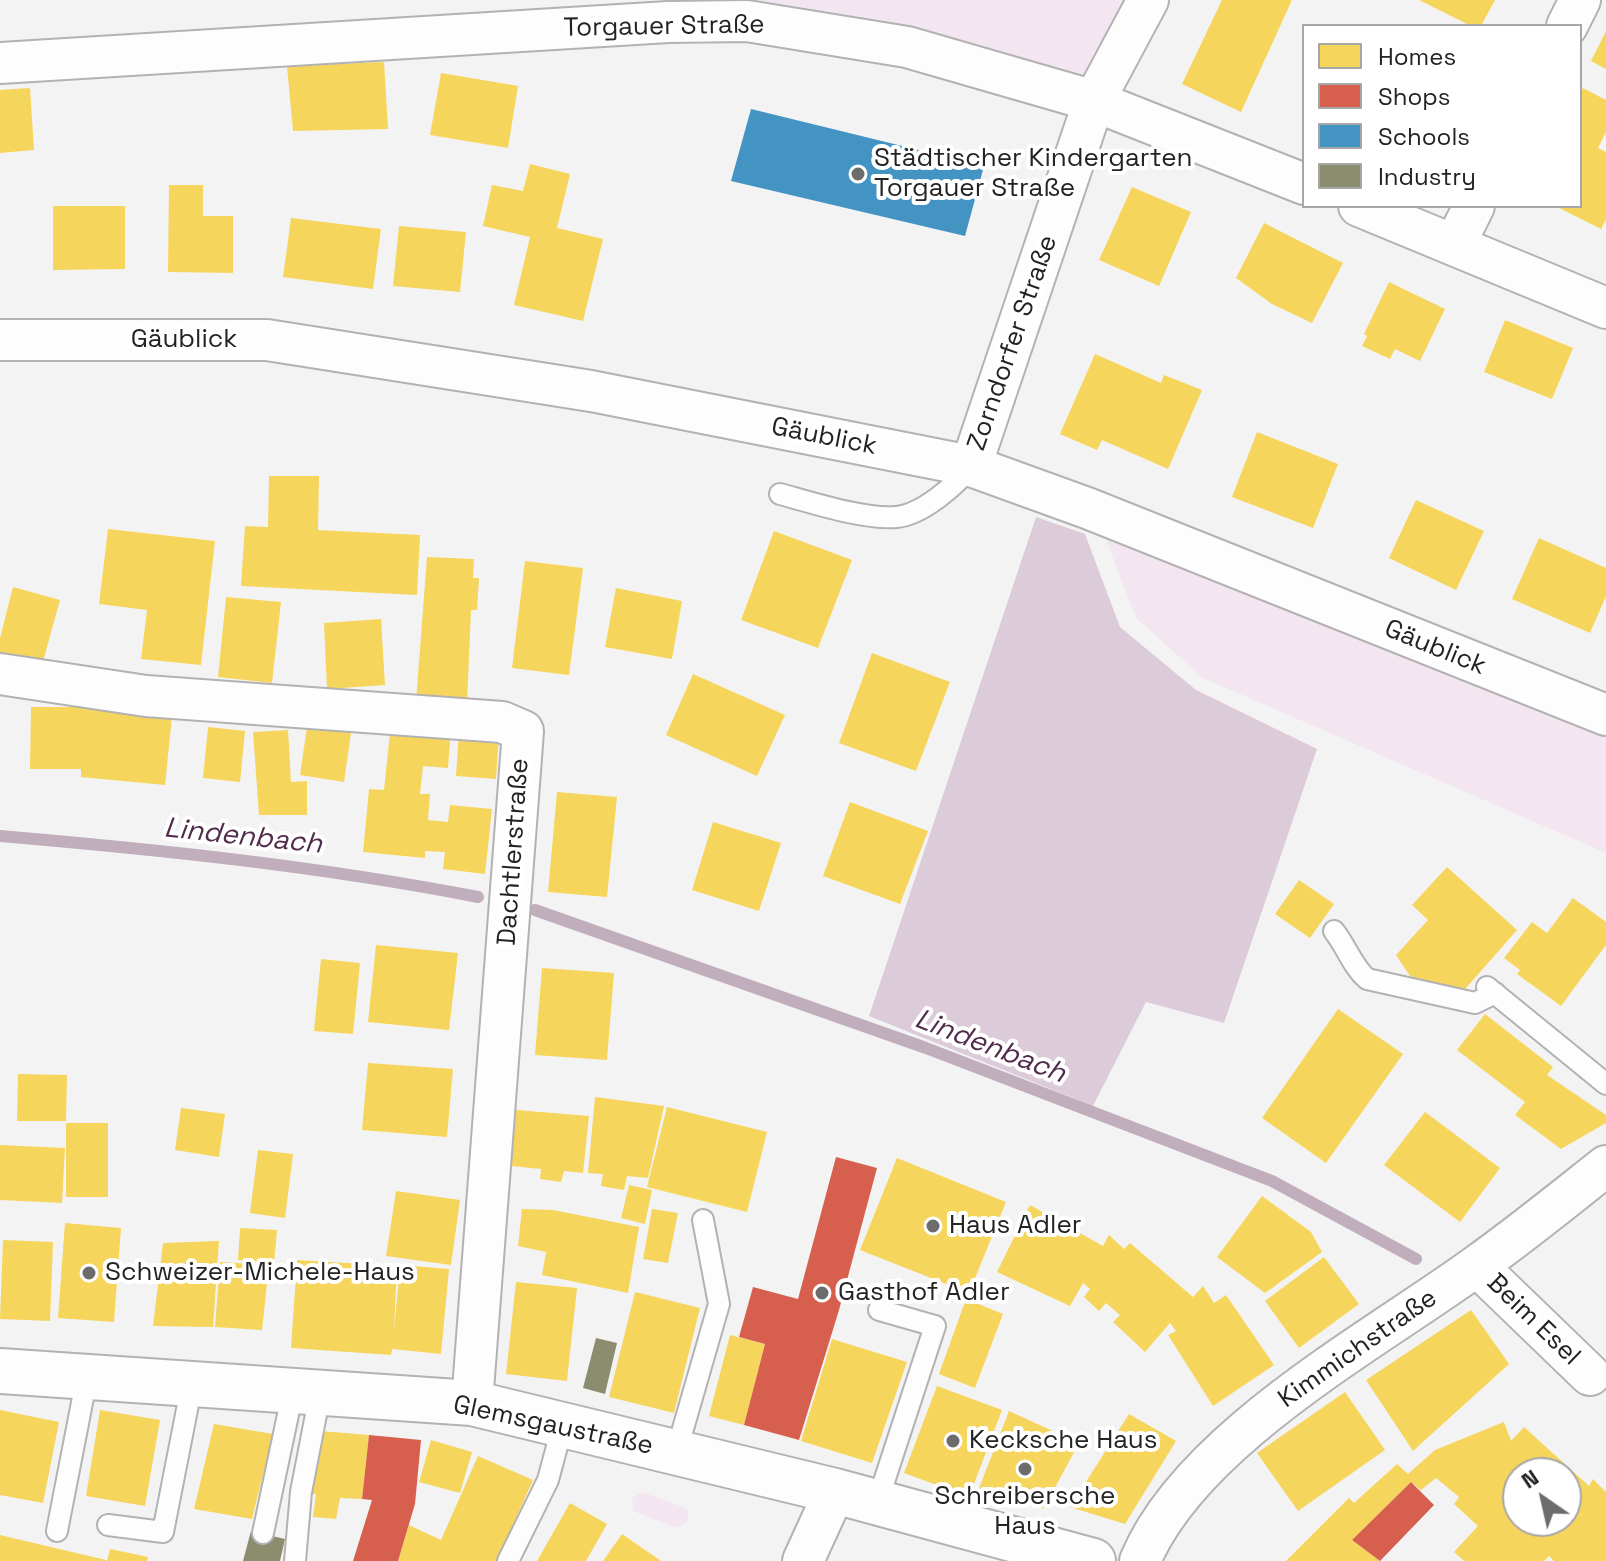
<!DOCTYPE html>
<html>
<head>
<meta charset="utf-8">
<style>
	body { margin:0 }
	#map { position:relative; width:1606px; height:1561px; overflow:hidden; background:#f4f3f4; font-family:"Space Grotesk",sans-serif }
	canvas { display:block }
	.legend { position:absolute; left:1302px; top:24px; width:280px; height:184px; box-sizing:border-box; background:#fff; border:2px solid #a7a7a7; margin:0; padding:10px 14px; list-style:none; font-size:24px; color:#242324 }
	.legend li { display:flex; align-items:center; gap:16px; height:40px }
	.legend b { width:40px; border:2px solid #a7a7a7 }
	.north { position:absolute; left:1502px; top:1457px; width:80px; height:80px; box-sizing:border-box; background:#fff; border:2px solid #a7a7a7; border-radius:50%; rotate:326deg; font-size:22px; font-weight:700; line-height:32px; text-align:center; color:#242324 }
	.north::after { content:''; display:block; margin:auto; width:28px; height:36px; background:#6d6c6d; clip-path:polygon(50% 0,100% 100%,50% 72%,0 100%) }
</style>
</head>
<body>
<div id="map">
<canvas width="1606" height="1561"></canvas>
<ul class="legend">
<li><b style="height:22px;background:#f6d55c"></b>Homes</li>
<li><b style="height:22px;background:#d6604d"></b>Shops</li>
<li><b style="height:22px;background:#4393c3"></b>Schools</li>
<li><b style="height:22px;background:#8c8c6e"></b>Industry</li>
</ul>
<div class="north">N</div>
</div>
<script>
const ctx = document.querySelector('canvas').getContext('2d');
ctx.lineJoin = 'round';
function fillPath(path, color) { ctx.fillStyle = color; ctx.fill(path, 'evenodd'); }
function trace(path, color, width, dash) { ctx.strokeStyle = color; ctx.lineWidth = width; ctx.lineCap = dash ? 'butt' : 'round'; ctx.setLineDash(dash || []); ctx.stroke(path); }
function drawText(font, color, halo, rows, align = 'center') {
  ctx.font = font + ' "Space Grotesk",sans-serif'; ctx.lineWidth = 8; ctx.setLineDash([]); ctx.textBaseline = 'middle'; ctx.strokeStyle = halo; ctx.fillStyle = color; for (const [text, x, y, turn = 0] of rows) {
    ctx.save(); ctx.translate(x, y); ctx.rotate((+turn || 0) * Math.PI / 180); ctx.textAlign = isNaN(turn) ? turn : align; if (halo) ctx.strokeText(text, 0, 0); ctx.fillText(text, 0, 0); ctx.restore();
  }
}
fillPath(new Path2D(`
	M756,0H1135L1091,80L763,12Z
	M1106,540L1606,728V853L1203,678L1136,618Z
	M642,1492L686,1508L689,1513L686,1523L677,1528L633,1511L632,1498Z`), '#f3e6f1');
fillPath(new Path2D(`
	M1036,517L1085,534L1120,627L1196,690L1317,749L1224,1023L1146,1002L1093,1106L869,1016Z`), '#dcccd9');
fillPath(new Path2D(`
	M1222,0H1292L1241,112L1182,84Z
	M1419,0H1495L1481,26H1471Z
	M1606,31V69L1591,61Z
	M384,62L388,129L293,131L287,66Z
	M441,73L518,86L508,148L430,135Z
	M30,88L34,150L0,153V90Z
	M1583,88L1606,100V132L1598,148L1606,152V219L1601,229L1555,206H1580V94Z
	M530,164L570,174L557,228L603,239L583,321L514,305L530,237L483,226L492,185L523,191Z
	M169,185H203V216H233V273L168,272Z
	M1132,187L1191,212L1159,286L1099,260Z
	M53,206H125V269L53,270Z
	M291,218L381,229L373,289L283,277Z
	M1264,223L1343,263L1312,323L1272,304L1236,278Z
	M399,226L466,232L460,292L393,286Z
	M1389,282L1445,309L1420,361L1395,349L1390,359L1362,346L1367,336L1364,334Z
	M1505,320L1573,348L1552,399L1484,372Z
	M1095,354L1161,383L1164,375L1202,390L1168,469L1102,440L1097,450L1060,434Z
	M1257,432L1338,464L1313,528L1232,497Z
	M269,476H319L318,530L420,535L417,595L241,586L245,526L268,527Z
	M1416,500L1484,531L1456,590L1389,558Z
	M108,529L215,541L201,665L141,659L147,610L99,604Z
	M774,531L852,560L818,648L741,620Z
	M1539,538L1606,568V596L1590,633L1512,599Z
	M427,557L474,559L473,578H479L477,610H471L467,703L416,701Z
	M525,561L583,568L569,675L512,668Z
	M13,587L60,600L42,665L0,654V638Z
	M616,588L682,601L672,659L605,647Z
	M226,597L281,602L272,683L218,677Z
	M381,619L385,685L327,689L324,623Z
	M872,653L950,682L916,771L839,743Z
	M693,674L785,715L757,776L666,735Z
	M31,707H81L172,716L165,785L81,777V769H30Z
	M309,713L353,719L344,782L300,775Z
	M391,723L451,729L448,768L423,766L420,794H430L428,820L448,822L450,805L492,809L485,874L443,869L445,852L425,851V858L363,852L369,789L384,790Z
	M208,727L245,731L240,782L203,778Z
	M288,730L291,782L307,781V815H259L253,732Z
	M459,732L499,735L496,779L456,776Z
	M557,792L617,797L607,897L548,892Z
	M850,802L928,831L900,904L823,876Z
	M713,822L781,843L759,911L692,890Z
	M1447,867L1517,930L1459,996L1410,976L1396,955L1428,920L1412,905Z
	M1299,880L1334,904L1310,938L1275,914Z
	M1573,898L1606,922V945L1561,1006L1517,974L1520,970L1504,958L1532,922L1547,933Z
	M376,945L458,953L449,1030L368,1022Z
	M321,959L360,963L353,1034L314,1031Z
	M542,968L614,973L607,1060L535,1055Z
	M1338,1009L1403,1054L1326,1163L1262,1118Z
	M1485,1014L1553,1067L1547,1075L1606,1115V1123L1561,1149L1515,1115L1525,1102L1457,1050Z
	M368,1063L453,1069L447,1137L362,1130Z
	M18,1074L67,1075L66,1121H17Z
	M595,1097L664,1106L648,1178L627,1176L624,1190L601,1186L603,1174L588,1173Z
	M667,1107L767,1132L747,1212L647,1187Z
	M181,1108L225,1114L219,1157L175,1150Z
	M516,1110L589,1116L583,1173L564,1171L561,1182L540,1179L541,1169L511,1166Z
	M1425,1112L1500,1168L1460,1222L1384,1165Z
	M66,1123H108V1197H66Z
	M0,1145L65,1148L62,1203L0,1200Z
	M258,1150L293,1154L285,1218L250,1213Z
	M897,1158L1006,1202L969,1293L860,1250Z
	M629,1185L652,1190L645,1224L621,1218Z
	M396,1191L460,1200L451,1265L386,1256Z
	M1262,1196L1311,1232L1322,1252L1265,1293L1217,1257Z
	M1030,1205L1103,1246L1109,1235L1124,1249L1130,1243L1193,1297L1203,1286L1214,1303L1226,1295L1274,1365L1213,1406L1168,1335L1176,1331L1170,1323L1145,1352L1113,1322L1120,1315L1106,1303L1099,1311L1084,1297L1090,1289L1083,1283L1070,1306L997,1272Z
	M522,1209L553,1210L639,1227L628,1293L542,1275L546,1252L518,1246Z
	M652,1209L678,1213L668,1263L643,1259Z
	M65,1223L121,1228L114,1322L58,1318Z
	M240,1228L277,1230L274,1263L238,1260Z
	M3,1240L53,1242L50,1321L0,1319Z
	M219,1241L213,1327L153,1326L163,1243Z
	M1324,1257L1359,1304L1299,1348L1265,1301Z
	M297,1260L397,1266L394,1331L400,1265L449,1269L441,1354L392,1349L391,1355L291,1348Z
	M220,1262L269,1265L262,1330L215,1327Z
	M516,1282L577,1288L567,1381L506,1374Z
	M635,1292L700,1308L674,1413L609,1397Z
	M966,1299L1003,1314L975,1388L939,1374Z
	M1471,1310L1509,1364L1413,1451L1366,1380Z
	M730,1335L765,1344L744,1425L709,1416Z
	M832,1339L907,1362L872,1463L801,1441Z
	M937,1386L1002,1410L969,1497L904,1473Z
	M1345,1392L1385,1450L1298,1511L1257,1453Z
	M0,1410L59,1422L43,1503L0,1495Z
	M100,1410L160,1420L145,1506L86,1496Z
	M1009,1411L1079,1443L1044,1508L976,1496Z
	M1129,1414L1176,1441L1125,1524L1070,1507Z
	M1504,1422L1511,1441L1524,1427L1589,1486L1593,1479L1606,1492V1561H1554L1549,1556L1544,1561H1464L1454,1552L1478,1526L1454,1504L1459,1497L1436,1478L1421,1490L1411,1482L1352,1540L1380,1561H1286L1349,1498L1354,1503L1397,1464L1408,1474L1435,1450ZM1518,1473H1566V1521H1518Z
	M214,1424L273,1434L252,1519L194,1509Z
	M320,1431L369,1435L362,1499L340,1498L336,1519L313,1517L316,1494H309Z
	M431,1440L472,1452L460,1493L419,1482Z
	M478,1456L533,1480L497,1561H398L409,1525L441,1540Z
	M570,1503L607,1524L586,1561H537Z
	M622,1534L661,1561H603Z
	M0,1535L106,1560V1561H0Z
	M110,1549L148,1557L147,1561H107Z`), '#f6d55c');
fillPath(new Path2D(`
	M836,1157L877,1168L839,1310L799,1440L744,1425L765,1344L739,1337L753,1287L798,1299Z
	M369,1435L421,1440L415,1504L398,1561H353L372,1500L362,1499Z
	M1411,1482L1434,1505L1380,1561L1352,1540Z`), '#d6604d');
fillPath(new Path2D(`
	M751,109L984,166L965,236L731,181Z`), '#4393c3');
fillPath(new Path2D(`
	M596,1338L617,1343L605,1394L583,1388Z
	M251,1531L285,1539L280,1561H243Z`), '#8c8c6e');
trace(new Path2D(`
	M0,836C163,850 318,866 478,897
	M535,910L926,1048L1272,1181L1416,1259`), '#c1aebd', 12);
const lane = new Path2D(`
	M780,494C810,502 865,520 896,517C922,515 956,485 971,466
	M1334,931C1346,946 1353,967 1367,979L1475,1003L1495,993
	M1487,987L1606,1084
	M676,1453L719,1304L703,1220
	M877,1503L935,1326L879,1310
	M108,1525L163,1532L192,1384
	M57,1531L87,1377
	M263,1533L293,1391
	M295,1561L301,1492L320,1394
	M508,1561L548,1480L563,1424`);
const street = new Path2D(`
	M1567,26L1580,0
	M0,63L668,22L747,21L907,47L1094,101L1304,184
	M1359,206L1606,308
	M1455,244L1474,206
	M0,340H267L591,391L971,466L1087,508L1606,715
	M971,466L1094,101L1148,0
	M0,674L146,696L502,722L523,731L472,1403
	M1477,1266L1590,1375
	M803,1561L835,1491
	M1140,1561C1190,1440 1371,1342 1475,1267C1520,1235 1563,1200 1606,1166`);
const secondary = new Path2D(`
	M0,1371L472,1403L835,1491L1093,1561`);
trace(lane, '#b3b2b3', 24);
trace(street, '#b3b2b3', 44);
trace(secondary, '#b3b2b3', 48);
trace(lane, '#fdfdfd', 20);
trace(street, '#fdfdfd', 40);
trace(secondary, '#fdfdfd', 44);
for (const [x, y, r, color] of [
	[858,174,8,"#6d6c6d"],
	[933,1226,8,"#6d6c6d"],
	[89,1273,8,"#6d6c6d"],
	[822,1293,8,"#6d6c6d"],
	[953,1441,8,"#6d6c6d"],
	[1025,1469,8,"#6d6c6d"]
]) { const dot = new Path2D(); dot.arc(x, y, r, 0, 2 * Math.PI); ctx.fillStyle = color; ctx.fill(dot); trace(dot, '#fff', 3); }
drawText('26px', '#242324', '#fff', [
	["Torgauer Straße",664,27,-1],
	["Gäublick",184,340],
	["Zorndorfer Straße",1013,343,-71],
	["Gäublick",824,437,11],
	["Gäublick",1435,648,22],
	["Dachtlerstraße",514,852,-86],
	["Beim Esel",1533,1320,44],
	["Kimmichstraße",1358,1349,-35],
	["Glemsgaustraße",553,1426,12]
]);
drawText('26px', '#242324', '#fff', [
	["Städtischer Kindergarten",874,159],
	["Torgauer Straße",874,189],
	["Haus Adler",949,1226],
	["Schweizer-Michele-Haus",105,1273],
	["Gasthof Adler",838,1293],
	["Kecksche Haus",969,1441],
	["Schreibersche",1025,1497,"center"],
	["Haus",1025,1527,"center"]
], 'left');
drawText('italic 28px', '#512c4c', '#fff', [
	["Lindenbach",243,837,6],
	["Lindenbach",990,1047,21]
]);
</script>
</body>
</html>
